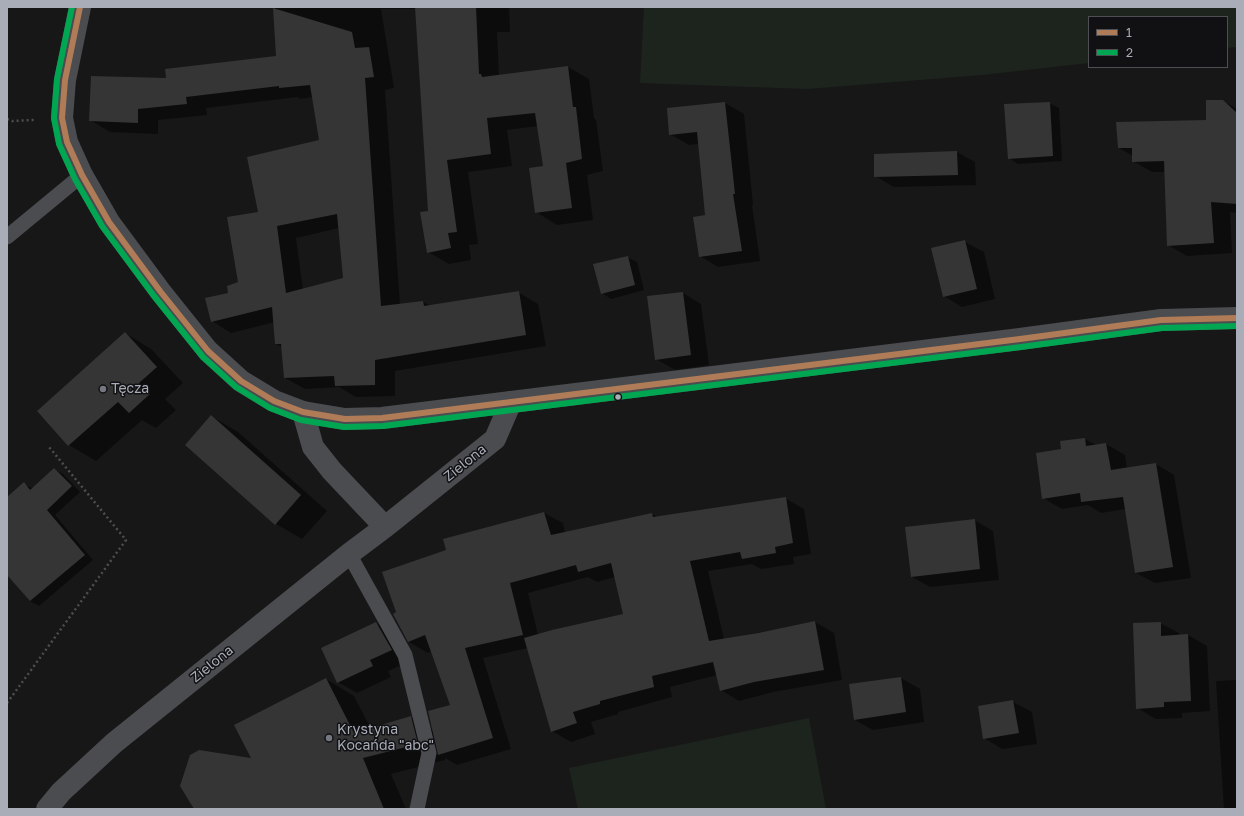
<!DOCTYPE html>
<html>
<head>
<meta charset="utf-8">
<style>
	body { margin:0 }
	#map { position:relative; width:1244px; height:816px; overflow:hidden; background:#171717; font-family:"Golos Text",sans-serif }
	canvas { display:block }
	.frame { position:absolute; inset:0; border:8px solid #a8adb8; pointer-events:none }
	.legend { position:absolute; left:1088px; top:16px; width:140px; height:52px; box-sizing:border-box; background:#111113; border:1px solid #4d4f55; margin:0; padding:5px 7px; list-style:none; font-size:12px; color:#a8adb8 }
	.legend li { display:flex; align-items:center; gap:8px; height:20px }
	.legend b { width:20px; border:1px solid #4d4f55 }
</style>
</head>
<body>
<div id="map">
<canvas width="1244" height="816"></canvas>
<div class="frame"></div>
<ul class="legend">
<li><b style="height:5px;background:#b07c57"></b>1</li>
<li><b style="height:5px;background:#00a651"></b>2</li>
</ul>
</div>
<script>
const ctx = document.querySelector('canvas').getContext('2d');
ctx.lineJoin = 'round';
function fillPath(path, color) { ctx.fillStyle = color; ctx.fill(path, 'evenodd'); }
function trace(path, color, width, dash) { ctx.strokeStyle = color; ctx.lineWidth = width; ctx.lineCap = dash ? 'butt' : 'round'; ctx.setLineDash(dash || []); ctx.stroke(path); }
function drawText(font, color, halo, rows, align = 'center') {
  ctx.font = font + ' "Golos Text",sans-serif'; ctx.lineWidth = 3; ctx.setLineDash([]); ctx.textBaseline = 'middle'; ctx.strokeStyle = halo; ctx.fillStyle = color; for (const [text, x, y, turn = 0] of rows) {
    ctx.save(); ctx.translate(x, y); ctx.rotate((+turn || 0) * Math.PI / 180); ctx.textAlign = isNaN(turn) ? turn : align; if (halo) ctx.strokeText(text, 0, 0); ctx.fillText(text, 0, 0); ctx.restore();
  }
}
fillPath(new Path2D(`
	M644,7H1237V47L1227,48V17H1089V63L982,75L807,89L640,83Z
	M809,718L826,809H578L569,768Z`), '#1d241e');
fillPath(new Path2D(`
	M241,7H509L510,32H497L499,76L568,67L589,79L594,118L596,120L603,171L587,175L593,220L557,225L536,212L544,167L538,126L507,130L512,166L468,172L478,244L469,245L471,260L449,264L428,252L429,212L416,9H381L394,88L385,90L400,305L423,302L431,306L518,292L538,304L546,346L395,371V396L356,397L339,387L305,389L285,378L282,347L276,344L275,322L231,333L212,321L230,293L240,283L260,212L321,141L313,97L300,99L298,97L206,108L207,115L158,120V134L110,132L90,120L167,79L277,57L274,8H243ZM339,228L344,279L303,290L296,238Z
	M1223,101L1237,109V213L1230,212L1232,253L1187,256L1168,245L1165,172H1152L1133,161V156L1119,148L1207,121Z
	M725,103L744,114L753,205H752L760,261L718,267L700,256L706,216L699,144L689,145L670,134Z
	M1049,103L1059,108L1062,161L1018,164L1009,158Z
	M957,152L975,162L976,185L894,187L875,176Z
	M965,242L984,252L995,299L962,307L944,296Z
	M627,257L637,262L644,290L611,299L602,293Z
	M683,293L701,304L709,365L675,370L656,359Z
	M125,333L151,349L183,383L165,399L176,410L156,428L142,420L96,461L69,445L39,411Z
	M211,416L238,432L327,511L302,539L276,524Z
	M1085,439L1096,445L1106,444L1125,455L1127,469L1156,464L1174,475L1191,578L1155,583L1136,573L1126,509L1101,513L1088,505L1062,509L1043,498L1062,449L1061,442Z
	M54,469L63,474L80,492L55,515L93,560L39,606L30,601L7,573V498L24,484L33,489Z
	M785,498L804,509L811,554L793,557L794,564L761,569L752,564L708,571L724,639L815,622L834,633L842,680L773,692L739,701L721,690L717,675L670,687L672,697L618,712V714L591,722L595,734L571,742L552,731L528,648L483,658L511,749L457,765L445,758V760L391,774L406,809H195L253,759L326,679L354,696L371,729L411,717L433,730L451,705L431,651L428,653L409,642L394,614L398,613L447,551L544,513L563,523L565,533L652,514L658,517ZM588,577L597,582L615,577L624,615L538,635L528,593Z
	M974,520L993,531L999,580L930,587L912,577Z
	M376,623L395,634L410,661L388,671L391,677L357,693L338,682Z
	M1160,623L1179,633V636L1188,635L1207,646L1210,711L1182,713V718L1156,719L1137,708Z
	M901,678L920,689L924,722L873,730L855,720L850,685Z
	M1237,680V809H1224L1216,681Z
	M1013,702L1032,712L1037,744L1002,749L984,738Z`), '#0007');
fillPath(new Path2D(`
	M415,7H476L479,74H481L482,77L568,66L573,107H576L582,159L566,163L572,208L535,213L529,168L543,166L535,113L487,118L491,154L447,160L457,232L448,233L451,248L427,253L420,212L428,211Z
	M273,8L352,32L355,48L369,47L374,77L365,78L381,306L423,301L424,306L519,291L526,335L375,360V385L335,386L334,376L284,378L281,344H275L272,307L211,322L205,298L228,293L227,286L238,282L227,217L258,212L247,157L319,140L310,85L279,88V86L186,97L187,104L138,109V123L89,121L91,76L166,78L165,69L276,56ZM337,214L343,278L286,293L277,226Z
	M1206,100H1223L1237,113V204L1211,202L1214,243L1167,246L1164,161L1132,162V148H1118L1116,122L1206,120Z
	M725,102L735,194H733L742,251L699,257L693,217L705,215L697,132L669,135L667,108Z
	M1050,102L1053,156L1008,159L1004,104Z
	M957,151L958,175L874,177V154Z
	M965,240L977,289L943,297L931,248Z
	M628,256L635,285L601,294L593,264Z
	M683,292L691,355L655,360L647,296Z
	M125,332L157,367L139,383L150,394L129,413L118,402L68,446L37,411Z
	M211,415L301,495L275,525L185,445Z
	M1085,438L1086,446L1106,443L1111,470L1156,463L1173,567L1135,573L1123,497L1081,502L1080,493L1042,499L1036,453L1061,449L1060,441Z
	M54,468L72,486L47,510L85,555L30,601L7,575V497L24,482L30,490Z
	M786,497L793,543L775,547L776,553L742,559L740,552L690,561L709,641L758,633L815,621L824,670L754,682L720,691L713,662L652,676L654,687L600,701V704L573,712L577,723L551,732L524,638L552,630L623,614L611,563L578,572L576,565L510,583L523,635L465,648L493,738L438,755L428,711L450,705L425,635L408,642L393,614L396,612L382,572L446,550L443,539L544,512L551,535L652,513L653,517Z
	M975,519L980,569L911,577L905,527Z
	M376,622L392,650L370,660L373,666L337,683L321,648Z
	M1161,622V636L1188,634L1191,701L1164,702V707L1136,709L1133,623Z
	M901,677L906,712L854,720L849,684Z
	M326,678L354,733L411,716L418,744L363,758L384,809H194L180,786L190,755L199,750L251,758L234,725Z
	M1013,700L1019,733L983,739L978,706Z`), '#353536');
trace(new Path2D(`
	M7,119L12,121L34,120
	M7,703L126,540L49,447`), '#4d4e52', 2.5, [2, 3]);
trace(new Path2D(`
	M7,237L82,175
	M349,554L405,655L429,753L417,809`), '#4b4c50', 15);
trace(new Path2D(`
	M303,412L313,447L332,471L385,527
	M47,809L61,792L114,743L349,554L385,527L495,439L511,402`), '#4b4c50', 22);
trace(new Path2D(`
	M80,7L65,80L62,118L67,142L82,175L109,222L160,291L208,351L241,381L274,401L303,412L345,419L382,418L1020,339L1161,320L1237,318`), '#4b4c50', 22);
trace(new Path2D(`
	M80,7L65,80L62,118L67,142L82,175L109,222L160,291L208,351L241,381L274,401L303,412L345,419L382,418L1020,339L1161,320L1237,318`), '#b07c57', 6);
trace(new Path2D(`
	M72,7L57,79L54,118L59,144L75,179L102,226L154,296L203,357L236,387L270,408L301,420L344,427L383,426L1021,347L1162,328L1237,326`), '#00a651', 6);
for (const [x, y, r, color] of [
	[103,389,4,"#757880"],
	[618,397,3.5,"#a8adb8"],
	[329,738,4,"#757880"]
]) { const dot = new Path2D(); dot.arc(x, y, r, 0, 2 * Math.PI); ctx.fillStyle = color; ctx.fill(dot); trace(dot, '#111113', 1.5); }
drawText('14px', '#a8adb8', '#111113', [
	["Tęcza",111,389],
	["Krystyna",337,730],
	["Kocańda \"abc\"",337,746]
], 'left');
drawText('14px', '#a8adb8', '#111113', [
	["Zielona",465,463,-39],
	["Zielona",212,664,-39]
]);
</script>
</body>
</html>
